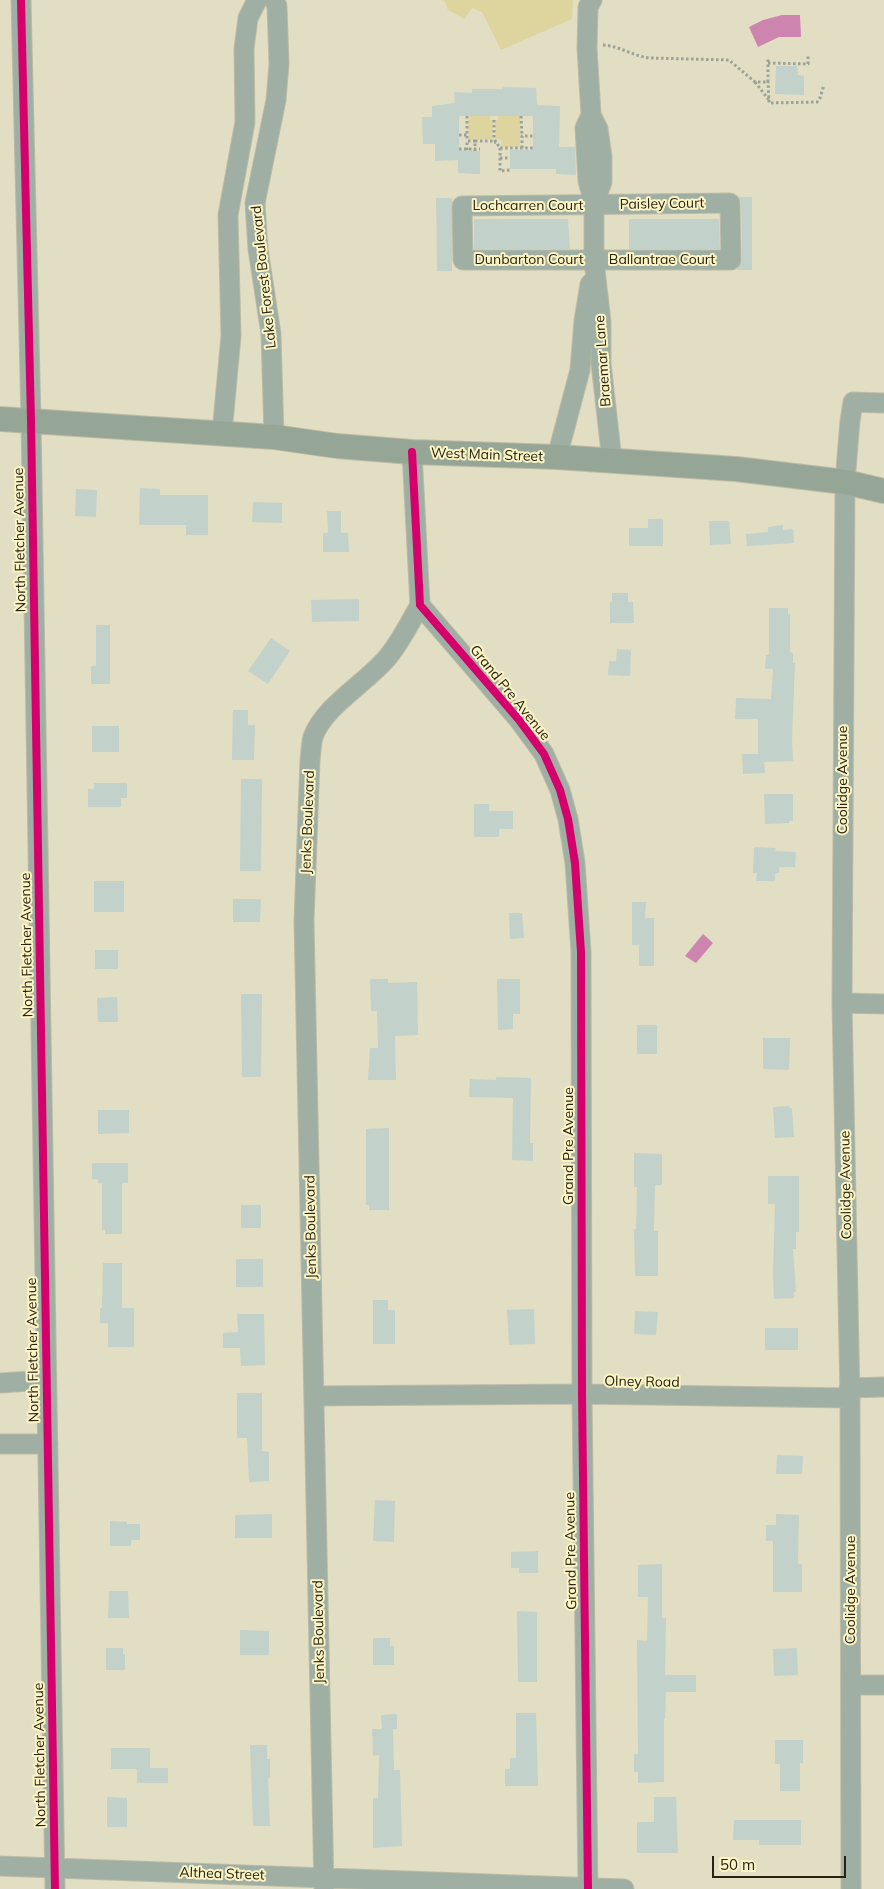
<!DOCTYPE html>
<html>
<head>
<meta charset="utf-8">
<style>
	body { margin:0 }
	#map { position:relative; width:884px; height:1889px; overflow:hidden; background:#e2dec4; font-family:Mulish,sans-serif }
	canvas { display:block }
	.scale { position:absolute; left:712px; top:1856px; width:134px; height:22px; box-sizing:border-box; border:2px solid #262311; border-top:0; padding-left:6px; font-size:15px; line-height:18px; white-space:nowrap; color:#262311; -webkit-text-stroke:4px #fcf4c4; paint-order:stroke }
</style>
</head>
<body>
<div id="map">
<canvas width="884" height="1889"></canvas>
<div class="scale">50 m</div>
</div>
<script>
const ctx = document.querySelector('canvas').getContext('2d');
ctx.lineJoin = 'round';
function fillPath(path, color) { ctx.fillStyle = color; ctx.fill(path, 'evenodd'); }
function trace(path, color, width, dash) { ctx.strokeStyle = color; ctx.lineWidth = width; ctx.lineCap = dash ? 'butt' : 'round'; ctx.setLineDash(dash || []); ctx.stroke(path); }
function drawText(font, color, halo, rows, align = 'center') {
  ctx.font = font + ' Mulish,sans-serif'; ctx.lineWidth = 4; ctx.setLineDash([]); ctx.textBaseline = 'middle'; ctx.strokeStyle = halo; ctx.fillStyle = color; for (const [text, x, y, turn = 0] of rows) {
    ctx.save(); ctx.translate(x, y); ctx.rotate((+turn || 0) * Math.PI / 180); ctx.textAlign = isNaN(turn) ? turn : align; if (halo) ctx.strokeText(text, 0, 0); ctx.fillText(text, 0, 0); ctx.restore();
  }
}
fillPath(new Path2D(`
	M441,0H573L572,19L501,50L482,12L472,8L464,19L448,10L445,2Z
	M469,116H490V120H493L492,139L469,140L468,120H470Z
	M498,116H520V147H502L501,140L496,139L495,120H498Z`), '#ded59e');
fillPath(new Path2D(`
	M782,15H800L801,37H779L758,47L749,27L763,20Z
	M703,934L713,943L696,963L685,956Z`), '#cd85b0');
fillPath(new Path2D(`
	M776,66H797L798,75L804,76V95L775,94Z
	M503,87L536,88L537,105L560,106L559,147H575L576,175L556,174V169H510V150H533V116H459V150L480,151V174L458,173V160L435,161V144H423L422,117H432V106L455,103L454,92L472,93V89H503Z
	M739,197H752V270H737L742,260L741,203Z
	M436,198H452V271H437Z
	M474,219H568L570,249H474Z
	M629,219H719L720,249H629Z
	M140,488L160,489V495H208V535H186V525H139Z
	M76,489L97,490L96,517L75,516Z
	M253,502L282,503V523L252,522Z
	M327,511H341V533H348L349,552H323V533H328Z
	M648,519H663V546H629V528H648Z
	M709,521H729L731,544L710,545Z
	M783,525V530L793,529L794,543L747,546L746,534L768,532V527Z
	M612,593H628V602H633L634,623H610V602H612Z
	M359,599V621L312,622L311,600Z
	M769,608H788V614H790V652L793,653V663H795L792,739L793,761L764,762L765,773L743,774L742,754H758V719H735L736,698L771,699L773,669H765L766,655H769Z
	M96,625H110V684H91V666H96Z
	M271,638L290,651L268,684L248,671Z
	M617,649L631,650L630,676L608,675L609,661H616Z
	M233,710H248V725H255L254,760H232Z
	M92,726H119V752H92Z
	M241,779H262L261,871H240Z
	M94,783H127V798H121V807H88V789H94Z
	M764,794H793V821H789V823L765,824Z
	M474,804H489V811H513V829H499V837H474Z
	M754,847L776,848L775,851L796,852L795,867H779V873H775V881H756L757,873H753Z
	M94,881H124V912H94Z
	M233,899H261L260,922H233Z
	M632,902H646L645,918H654V966H639V945H632Z
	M509,913H522L524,938L510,939Z
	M95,950H118V969H95Z
	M370,979H388V983L417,982L418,1035L395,1036L396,1080H368L370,1048H378L377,1011H371Z
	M497,979H520V1014H513V1029L498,1030Z
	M241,994H262L261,1077H242Z
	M117,997L118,1022H98L97,998Z
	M637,1025H657V1054H637Z
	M763,1038H790L789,1070L763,1069Z
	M496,1077L531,1078L530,1143H533V1161L512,1160L513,1098L469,1097L470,1079L496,1080Z
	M789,1106V1108H792L794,1137L775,1138L773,1107Z
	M98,1110H129V1133L98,1134Z
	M389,1128V1210H369V1205H366V1129Z
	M634,1153L662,1154V1185H655L654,1231H658V1276H635L634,1229H636L637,1187H634Z
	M92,1163H128V1183H122V1234H105V1230H102V1183H98V1179H92Z
	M768,1176H799V1232H796V1249H793L796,1292H794V1298L774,1299L773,1272L775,1204H768Z
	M241,1205H261V1228H241Z
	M236,1259H263V1287H236Z
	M103,1263H122V1308H134V1347H108V1323H100V1308H102Z
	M373,1300H388V1310H395V1344H373Z
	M534,1309L535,1344L509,1345L507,1310Z
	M635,1311L658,1312L656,1335L634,1334Z
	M237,1314H264L265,1365L241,1366L240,1348H223V1333L238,1332Z
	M765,1328H798V1350H765Z
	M237,1393H262V1451L269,1452V1481L249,1482L247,1438H237Z
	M777,1455L803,1456L802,1474H776Z
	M375,1500L395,1501L394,1542L373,1541Z
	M272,1514V1538H235V1515Z
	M776,1514L799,1515L798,1564H802V1592H773V1541H766V1525H776Z
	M110,1521L127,1522V1524H140V1540H131V1546H110Z
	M538,1551V1573H519V1568H511V1552Z
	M662,1564V1618H666L665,1675H696V1692H666L665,1719H664V1782L638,1783V1772H634V1754H638L637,1640L647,1641L648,1597H638V1565Z
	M109,1591H128L129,1618H108Z
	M517,1611L537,1612V1682H518Z
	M240,1630L269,1631V1655H240Z
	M373,1638H390V1646H394V1665H373Z
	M106,1648H123V1654H125V1670H106Z
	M797,1648L798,1675L774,1676L773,1649Z
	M516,1713H536L538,1786H505V1769H510V1758H516Z
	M397,1714V1729H393L394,1770H400L402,1846L373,1848V1798H378L379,1755L373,1756L372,1729H382L381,1715Z
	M775,1740H803V1763H800V1791H780V1764H775Z
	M250,1745H267V1759H270V1778H268L270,1826H253Z
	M111,1748H150V1768H168V1783H137V1769H111Z
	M107,1797L127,1798V1827H107Z
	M654,1797H676L678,1853H637V1822H654Z
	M734,1820H801V1845H759V1840H733Z`), '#c2d1ca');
const minor = new Path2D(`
	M21,0L31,420L55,1889
	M592,0L588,7L587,48L591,115L598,129L602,157V182L594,203
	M591,115L585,128L588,181L594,203V261L601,322V363L612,461
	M730,203L731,260H463L462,206Z
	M222,433L231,336L228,215L245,122L244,49L248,18L257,0
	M274,437L271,334L258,249L255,203L276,100L279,64L277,6L274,0
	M412,452L420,605L519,720L544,754L560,790L568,819L575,863L581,952L582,1394L588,1889
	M557,457L580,370L584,321L590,284
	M842,1003L884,1004
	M0,1383L46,1380
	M849,1388L884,1387
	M314,1396L582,1394L850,1398
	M0,1444H48
	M851,1685H884
	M0,1866L624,1889
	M324,1889L304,921L310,760C311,753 311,744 313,737C324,706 366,683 387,658C400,643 410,622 420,605
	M851,1889L850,1398L842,1003L845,482L850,421L853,402L884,403`);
const major = new Path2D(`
	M0,419L274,437L337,446L412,452L557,457L736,469L845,482L884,491`);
trace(minor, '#bebba6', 21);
trace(major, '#bebba6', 26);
trace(new Path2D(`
	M603,45C620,46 633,56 649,58L729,60L755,82H768V57
	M768,63L808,64V56
	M755,82L769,100L768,82
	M769,100V103L817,102L820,98L824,85
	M467,116V141
	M521,116L522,136
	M494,120V139L500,148H533
	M459,135H467
	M500,148V158H510
	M522,148V136H533
	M459,149H480
	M467,150V141H475
	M475,151V141H493L496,143
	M500,158V171L510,170`), '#9ba296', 3, [2.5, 2.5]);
trace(minor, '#a0afa3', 19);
trace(major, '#96a696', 24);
trace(new Path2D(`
	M21,0L31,420L55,1889
	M412,452L420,605L519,720L544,754L560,790L568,819L575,863L581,952L582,1394L588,1889`), '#d6006c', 8);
drawText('14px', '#262311', '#fcf4c4', [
	["Paisley Court",662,204,-1],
	["Lochcarren Court",528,206],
	["Dunbarton Court",529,260],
	["Ballantrae Court",662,260],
	["Lake Forest Boulevard",264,277,-96],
	["Braemar Lane",603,361,-94],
	["West Main Street",487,455,2],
	["North Fletcher Avenue",20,540,-91],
	["Grand Pre Avenue",510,693,51],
	["Coolidge Avenue",843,780,-90],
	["Jenks Boulevard",308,822,-88],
	["North Fletcher Avenue",27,945,-91],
	["Grand Pre Avenue",569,1146,-90],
	["Coolidge Avenue",846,1185,-91],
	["Jenks Boulevard",311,1227,-91],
	["North Fletcher Avenue",33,1350,-91],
	["Olney Road",642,1382,1],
	["Grand Pre Avenue",571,1551,-91],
	["Coolidge Avenue",851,1590,-90],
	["Jenks Boulevard",319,1632,-91],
	["North Fletcher Avenue",40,1755,-91],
	["Althea Street",222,1874,2]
]);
</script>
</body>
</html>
